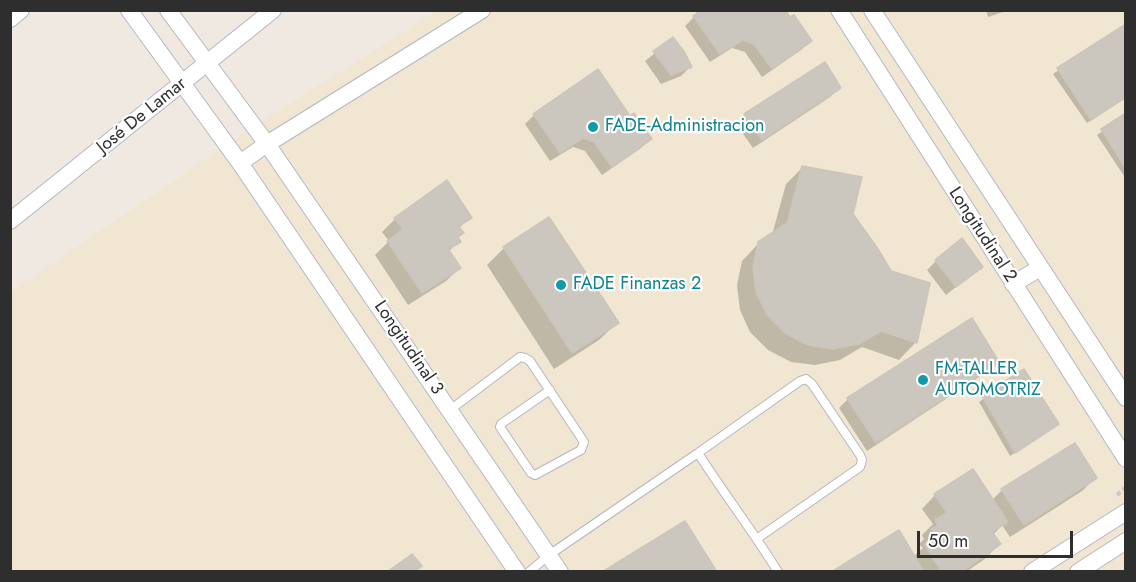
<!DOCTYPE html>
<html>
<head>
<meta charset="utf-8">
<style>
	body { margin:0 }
	#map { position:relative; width:1136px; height:582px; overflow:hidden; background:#efe9e1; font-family:Jost,sans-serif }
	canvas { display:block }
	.frame { position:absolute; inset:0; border:12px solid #2e2e2e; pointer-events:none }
	.scale { position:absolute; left:917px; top:531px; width:156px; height:27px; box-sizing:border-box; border:3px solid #2e2e2e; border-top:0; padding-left:8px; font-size:18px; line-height:21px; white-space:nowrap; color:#2e2e2e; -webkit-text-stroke:4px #fff; paint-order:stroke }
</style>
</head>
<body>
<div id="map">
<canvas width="1136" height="582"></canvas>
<div class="frame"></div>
<div class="scale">50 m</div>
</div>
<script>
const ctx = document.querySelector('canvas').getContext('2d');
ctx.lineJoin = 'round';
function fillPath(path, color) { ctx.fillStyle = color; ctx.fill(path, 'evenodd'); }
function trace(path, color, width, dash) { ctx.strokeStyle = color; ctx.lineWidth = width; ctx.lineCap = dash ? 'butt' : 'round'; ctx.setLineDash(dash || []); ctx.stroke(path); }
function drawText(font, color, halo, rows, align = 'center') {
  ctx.font = font + ' Jost,sans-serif'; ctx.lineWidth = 4.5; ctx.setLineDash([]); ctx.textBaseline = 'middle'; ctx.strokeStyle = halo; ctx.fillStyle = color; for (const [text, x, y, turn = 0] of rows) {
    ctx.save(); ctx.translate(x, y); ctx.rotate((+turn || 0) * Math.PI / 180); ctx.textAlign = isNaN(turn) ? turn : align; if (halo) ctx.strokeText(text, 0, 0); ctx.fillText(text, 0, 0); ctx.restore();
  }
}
fillPath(new Path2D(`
	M437,11H1125V571L11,572V292L254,126Z`), '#f0e6d1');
fillPath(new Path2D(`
	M986,10H1009L988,17Z
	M694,17L810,41L801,50L762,77L745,52L732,48L710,62L685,26Z
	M1126,25V97L1087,123L1053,74Z
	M673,39L690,67L681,76L661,84L645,61Z
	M597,71L630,118L650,139L641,148L602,175L585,151L573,147L550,161L525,124L534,115Z
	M839,88L830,97L753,148L736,124L745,115Z
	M1126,114V179L1097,135Z
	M803,167L851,214L916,342L899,360L862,347L840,360L815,365L791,362L768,350L750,332L740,310L737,285L742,261L759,243L772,235L786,184Z
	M470,218L458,229L462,233L457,238L459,241L448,252L459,268L446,281L408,305L375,255L389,241L382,232L395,219Z
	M504,248L617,323L599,340L554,369L487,265Z
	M936,261L981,267L946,295L927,270Z
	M971,321L997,362L988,371L867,451L839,408L848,399Z
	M1024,371L1052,428L1010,456L979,402Z
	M1095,478L1082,491L1010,537L1002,525L993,535L999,544L986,558L966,572H836L913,557L923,548L919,544L924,539L922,535L933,524L922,509L935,495L992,500L1002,490Z`), '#0003');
const building = new Path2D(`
	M701,10H785L790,17L794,15L812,41L772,69L754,44L743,40L720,54L693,16Z
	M1126,24V97L1091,120L1057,68Z
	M673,37L685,53L692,67L671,75L653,51Z
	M825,62L841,88L762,140L744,114Z
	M598,69L630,116L634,113L652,139L612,167L594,142L583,138L560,153L533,114Z
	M1126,113V169L1101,129Z
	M802,166L862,177L853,214L878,249L891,271L930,283L917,343L881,331L859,344L833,349L808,345L785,333L767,315L756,292L753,267L758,242L787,223Z
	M447,180L472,218L458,226L464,233L458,237L461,242L448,249L461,268L422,293L387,241L403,229L394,218Z
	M549,217L619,323L572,353L503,247Z
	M962,238L983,267L956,287L935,260Z
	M972,318L999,362L876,443L847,398Z
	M1024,369L1059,424L1015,453L982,396Z
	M1075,443L1097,478L1024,525L1001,489Z
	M973,469L1008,522L992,532L1001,544L962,572H942L924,544L937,536L931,529L938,526L935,520L947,513L934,494Z
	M685,521L717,572H602Z
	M899,530L924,572H833V571Z
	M412,554L422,566L414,572H387Z`);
fillPath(building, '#cbc7bf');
trace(building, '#cbc5ba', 1.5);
const service = new Path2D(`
	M450,410L520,357L525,358L530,361L584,442L581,450L535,475L531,473L500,427L501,424L550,390
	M698,453L800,381L806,379L812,384L860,455L862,460L860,467L758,538
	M529,572L549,555L698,453C724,494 753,531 778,572`);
const minor = new Path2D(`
	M129,10L240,163L517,572
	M168,10L267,144L560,572
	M839,10L1126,459
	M872,10L1126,398
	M10,19L21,10
	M240,163L267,144L482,10
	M10,221L273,10
	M1013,284L1040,268
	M1032,572L1126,512
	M1078,572L1126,541`);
trace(service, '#b4b7c1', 10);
trace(minor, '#b4b7c1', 18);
trace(new Path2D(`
	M1117,495L1126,487
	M1124,572L1126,570`), '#c9c9c9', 4, [4.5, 3]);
trace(service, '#fff', 8);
trace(minor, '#fff', 16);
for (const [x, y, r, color] of [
	[593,127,6,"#0f9aa8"],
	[561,285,6,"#0f9aa8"],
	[923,380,6,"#0f9aa8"]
]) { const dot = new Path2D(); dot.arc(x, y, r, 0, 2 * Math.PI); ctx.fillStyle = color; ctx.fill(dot); trace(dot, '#fff', 2); }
drawText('18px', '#2e2e2e', '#fff', [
	["José De Lamar",142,116,-39],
	["Longitudinal 2",982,235,57],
	["Longitudinal 3",408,348,56]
]);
drawText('18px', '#0d838f', '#fff', [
	["FADE-Administracion",605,127],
	["FADE Finanzas 2",573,285],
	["FM-TALLER",935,370],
	["AUTOMOTRIZ",935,391]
], 'left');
</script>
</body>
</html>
